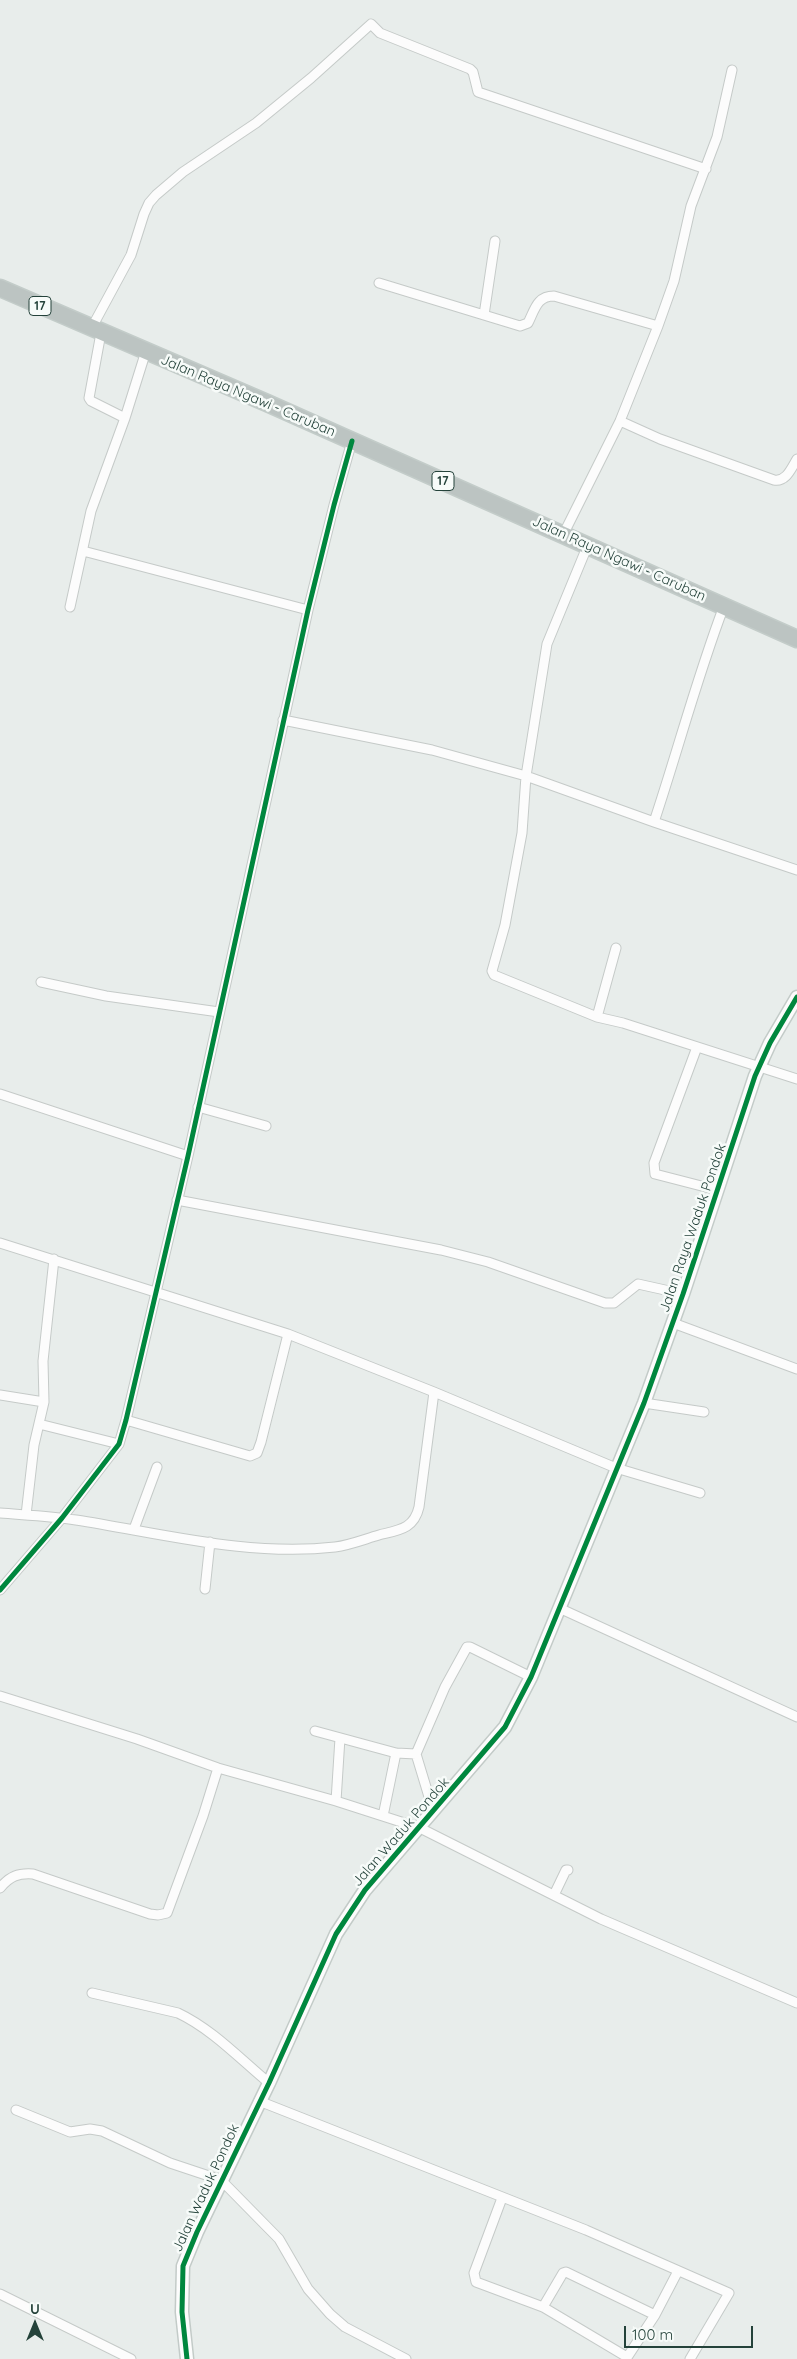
<!DOCTYPE html>
<html>
<head>
<meta charset="utf-8">
<style>
	body { margin:0 }
	#map { position:relative; width:797px; height:2359px; overflow:hidden; background:#e8edeb; font-family:Quicksand,sans-serif }
	canvas { display:block }
	.north { position:absolute; left:10px; top:2299px; width:50px; height:50px; -webkit-text-stroke:4px #f7fbf9; paint-order:stroke; rotate:0deg; font-size:14px; font-weight:700; line-height:20px; text-align:center; color:#24423a }
	.north::after { content:''; display:block; margin:auto; width:18px; height:22px; background:#24423a; clip-path:polygon(50% 0,100% 100%,50% 72%,0 100%) }
	.scale { position:absolute; left:624px; top:2326px; width:129px; height:22px; box-sizing:border-box; border:2px solid #24423a; border-top:0; padding-left:6px; font-size:15px; line-height:18px; white-space:nowrap; color:#24423a; -webkit-text-stroke:4px #f7fbf9; paint-order:stroke }
</style>
</head>
<body>
<div id="map">
<canvas width="797" height="2359"></canvas>
<div class="north">U</div>
<div class="scale">100 m</div>
</div>
<script>
const ctx = document.querySelector('canvas').getContext('2d');
ctx.lineJoin = 'round';
function trace(path, color, width, dash) { ctx.strokeStyle = color; ctx.lineWidth = width; ctx.lineCap = dash ? 'butt' : 'round'; ctx.setLineDash(dash || []); ctx.stroke(path); }
function drawText(font, color, halo, rows, align = 'center') {
  ctx.font = font + ' Quicksand,sans-serif'; ctx.lineWidth = 5; ctx.setLineDash([]); ctx.textBaseline = 'middle'; ctx.strokeStyle = halo; ctx.fillStyle = color; for (const [text, x, y, turn = 0] of rows) {
    ctx.save(); ctx.translate(x, y); ctx.rotate((+turn || 0) * Math.PI / 180); ctx.textAlign = isNaN(turn) ? turn : align; if (halo) ctx.strokeText(text, 0, 0); ctx.fillText(text, 0, 0); ctx.restore();
  }
}
const street = new Path2D(`
	M379,283L520,326L528,323C535,309 537,296 554,296L658,326
	M484,315L495,241
	M91,329L131,255L144,214L149,203L156,195L183,172L256,123L311,78L371,24L380,33L470,69L473,72L478,92L706,169
	M101,333L89,398L91,401L125,418
	M620,421L660,439L774,480C786,482 791,469 797,459
	M563,535L620,421L658,326L674,281L691,206L717,137L732,70
	M587,547L547,644L526,776L522,833L505,925L492,971L494,975L597,1017L623,1023L797,1079
	M83,551L308,610
	M70,607L91,511L125,418L146,351
	M283,720L432,750L526,776L654,822L797,870
	M654,822C678,750 697,677 724,606
	M41,982L106,996L219,1012
	M597,1017L616,948
	M697,1047L654,1163L655,1174L717,1190
	M0,1094L188,1156
	M198,1107L266,1126
	M177,1200L441,1250L488,1262L605,1303H614L638,1284L683,1294
	M0,1243L288,1334L434,1392L616,1468L700,1493
	M673,1323L797,1369
	M0,1395L44,1402
	M644,1403L704,1412
	M126,1420L250,1456L257,1453L261,1442L288,1334
	M39,1424L119,1444
	M0,1513C25,1515 51,1516 76,1520C160,1533 249,1557 335,1547C350,1545 365,1539 379,1535C399,1530 414,1529 419,1507L434,1392
	M26,1515L34,1445L44,1402L43,1361L54,1259
	M134,1529L157,1467
	M205,1589L210,1542
	M0,1590L62,1518L119,1444L126,1420L188,1156L308,610L334,505L352,441
	M559,1608L797,1717
	M0,1696L137,1739L218,1768L336,1801L420,1828L601,1919L797,2003
	M315,1731L396,1753L416,1754L433,1810
	M416,1754L445,1687L467,1647H470L531,1677
	M336,1801L340,1738
	M383,1816L396,1753
	M0,1888C10,1876 18,1873 33,1874L150,1914L158,1915L167,1913L203,1816L218,1768
	M554,1895L566,1870H568
	M92,1993L178,2013C212,2029 240,2059 269,2083
	M259,2101L586,2230L729,2293L690,2359
	M16,2110L70,2132L90,2129L102,2131L170,2163L221,2180L279,2239L308,2289L330,2314L345,2327L406,2359
	M502,2198L474,2273L476,2282L543,2307L627,2357
	M0,2294L131,2359
	M543,2307L563,2273L566,2272L655,2315
	M626,2359L655,2315L678,2271`);
const secondary = new Path2D(`
	M187,2359L182,2312L183,2266L197,2232L269,2083L336,1934L365,1890L505,1727L531,1677L644,1403L683,1294L755,1076L770,1043L797,997`);
const highway = new Path2D(`
	M0,288L267,403L797,639`);
trace(street, '#c5cac8', 11);
trace(secondary, '#c3cbc8', 15);
trace(highway, '#c3ccc9', 19);
trace(street, '#fcfcfc', 9);
trace(secondary, '#fcfcfc', 12);
trace(highway, '#bcc4c2', 16);
trace(new Path2D(`
	M0,1590L62,1518L119,1444L126,1420L188,1156L308,610L334,505L352,441
	M187,2359L182,2312L183,2266L197,2232L269,2083L336,1934L365,1890L505,1727L531,1677L644,1403L683,1294L755,1076L770,1043L797,997`), '#00873e', 5);
for (const [x, y, w] of [
	[40,306,22],
	[443,481,22]
]) { const box = new Path2D(); box.roundRect(x - w / 2, y - 9.5, w, 19, 4); ctx.fillStyle = '#f7fbf9'; ctx.fill(box); trace(box, '#24423a', 1); }
drawText('bold 12px', '#24423a', null, [
	["17",40,306],
	["17",443,481]
]);
drawText('14px', '#24423a', '#f7fbf9', [
	["Jalan Raya Ngawi - Caruban",248,396,23],
	["Jalan Raya Ngawi - Caruban",619,559,24],
	["Jalan Raya Waduk Pondok",693,1228,-71],
	["Jalan Waduk Pondok",401,1832,-49],
	["Jalan Waduk Pondok",206,2188,-65]
]);
</script>
</body>
</html>
